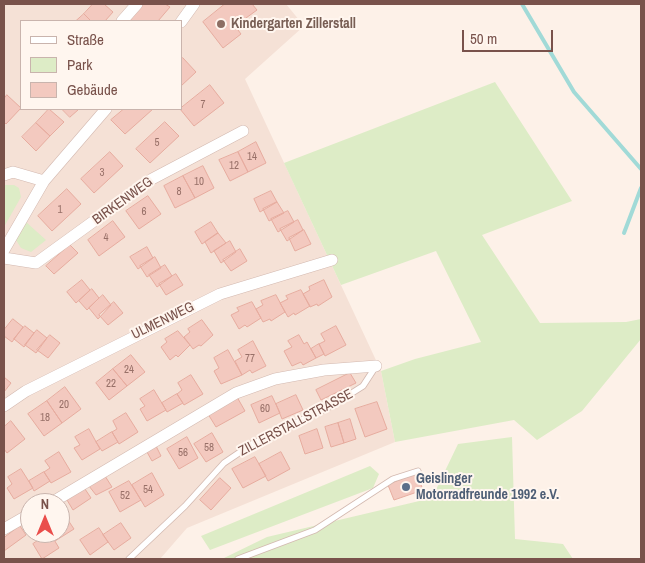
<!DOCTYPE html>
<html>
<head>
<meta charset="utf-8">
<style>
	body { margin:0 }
	#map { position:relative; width:645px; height:563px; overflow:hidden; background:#fdf1e8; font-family:"Archivo Narrow",sans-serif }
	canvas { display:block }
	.frame { position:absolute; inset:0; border:5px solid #79524b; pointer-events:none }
	.legend { position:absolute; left:20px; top:20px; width:162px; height:90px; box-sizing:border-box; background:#fff6ef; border:1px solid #c9b4ad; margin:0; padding:6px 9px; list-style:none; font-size:15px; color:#79524b }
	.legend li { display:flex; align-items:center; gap:10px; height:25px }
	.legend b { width:25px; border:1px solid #c9b4ad }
	.north { position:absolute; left:20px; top:493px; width:50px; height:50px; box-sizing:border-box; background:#fff6ef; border:1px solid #c9b4ad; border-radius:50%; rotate:0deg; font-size:14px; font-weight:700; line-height:20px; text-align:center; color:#79524b }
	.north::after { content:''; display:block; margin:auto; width:18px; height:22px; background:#ea4e4b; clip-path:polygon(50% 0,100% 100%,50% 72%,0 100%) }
	.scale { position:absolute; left:462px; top:30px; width:91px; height:22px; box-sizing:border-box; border:2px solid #79524b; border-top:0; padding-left:6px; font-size:15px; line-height:18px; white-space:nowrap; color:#79524b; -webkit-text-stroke:4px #fff6ef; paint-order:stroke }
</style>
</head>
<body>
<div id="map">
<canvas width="645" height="563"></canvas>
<div class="frame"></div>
<ul class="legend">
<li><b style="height:6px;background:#fff"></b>Straße</li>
<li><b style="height:14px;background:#ddecc6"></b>Park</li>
<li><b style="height:14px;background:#f3c9bf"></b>Gebäude</li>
</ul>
<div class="north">N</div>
<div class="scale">50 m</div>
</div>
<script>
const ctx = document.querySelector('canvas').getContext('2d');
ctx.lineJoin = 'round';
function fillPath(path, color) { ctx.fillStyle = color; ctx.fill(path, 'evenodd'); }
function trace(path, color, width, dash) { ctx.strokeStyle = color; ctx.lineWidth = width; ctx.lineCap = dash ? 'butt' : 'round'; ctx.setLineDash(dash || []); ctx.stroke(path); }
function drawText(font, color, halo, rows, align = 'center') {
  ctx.font = font + ' "Archivo Narrow",sans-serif'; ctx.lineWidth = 4; ctx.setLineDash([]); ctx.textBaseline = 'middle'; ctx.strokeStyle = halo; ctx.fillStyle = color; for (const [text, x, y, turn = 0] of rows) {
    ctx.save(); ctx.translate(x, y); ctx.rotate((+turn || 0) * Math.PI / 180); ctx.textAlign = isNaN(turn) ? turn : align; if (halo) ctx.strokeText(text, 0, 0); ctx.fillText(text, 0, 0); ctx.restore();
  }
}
fillPath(new Path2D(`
	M4,4H286L304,26L245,79L381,371L395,442L187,528L160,559H4ZM21,21H181V109H21ZM30,503H60V533H30Z`), '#f5e1d6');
fillPath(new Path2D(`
	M495,82L572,201L482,235L540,323L626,322L641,319V339L582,411L537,440L514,420L395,442L381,371L415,359L481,342L436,251L341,285L284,163Z
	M5,185H14L19,188L21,197L4,227Z
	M26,222L46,240L31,252L21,248L16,240Z
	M512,437L515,539L563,544L573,559H222L267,537L432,498L458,444Z
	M370,466L379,474L373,488L210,550L201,536Z`), '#ddecc6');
trace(new Path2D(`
	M522,4L574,92L641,169
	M624,233L641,188`), '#a1dad7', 4);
const building = new Path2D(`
	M93,4H104L113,12L105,21H91L84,14Z
	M144,4H165L170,7L158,21H130Z
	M225,4H252L257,10L235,26L241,34L223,48L203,22Z
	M84,14L91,21H76Z
	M183,58L196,72L181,86V59Z
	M210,85L224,103L194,126L180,109Z
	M7,95L21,108L6,124L4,122V99Z
	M49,109L64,122L50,136L36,123Z
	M62,109H77L78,110L70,117Z
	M124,109H153L125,134L111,120Z
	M165,122L179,136L150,163L136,149Z
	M36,123L50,136L36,151L22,137Z
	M256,142L266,163L248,172L238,152Z
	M110,152L123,166L94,193L81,179Z
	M238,152L248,172L230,181L219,160Z
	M203,166L214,188L195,198L183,176Z
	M183,176L195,198L175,208L164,186Z
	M67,189L81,204L52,231L38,216Z
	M271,191L277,202L260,212L254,199Z
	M148,196L161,214L139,229L126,211Z
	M277,202L284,213L269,221L263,209Z
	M288,211L294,222L278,232L271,219Z
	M298,220L303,230L287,241L280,229Z
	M113,221L125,237L99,256L88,240Z
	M211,222L218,233L202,244L195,232Z
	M304,230L311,244L295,251L289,238Z
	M218,233L226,243L211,253L205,242Z
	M230,241L236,252L221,263L214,251Z
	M70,245L78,253L54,274L46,266Z
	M147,247L153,258L138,269L130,257Z
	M240,249L247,261L231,271L223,260Z
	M155,257L161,268L147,277L140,266Z
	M165,265L172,276L157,287L149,275Z
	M176,274L183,285L166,295L159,284Z
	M82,280L90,290L76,303L67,292Z
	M324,280L332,297L318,306L317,304L310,307L303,294L310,290L309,287Z
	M92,289L99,298L87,310L79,301Z
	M301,290L310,306L295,315L294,313L288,317L280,303L288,299L286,296Z
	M103,295L111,305L98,319L89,308Z
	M276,295L285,312L271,321L270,319L263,322L256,309L263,305L261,301Z
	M114,302L123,313L108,325L99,315Z
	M252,302L261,318L247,327L245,325L239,329L231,315L239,311L237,308Z
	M13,319L23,327L12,342L4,336V330Z
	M202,320L213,335L201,346L199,345L193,349L184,337L190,332L188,329Z
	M25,326L34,333L24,347L14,339Z
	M336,326L346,345L325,356L319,344L325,341L321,334Z
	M37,330L47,338L36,353L25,345Z
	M178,331L190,345L178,357L176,355L170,360L161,347L167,342L165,339Z
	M50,335L60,343L48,358L37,350Z
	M299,335L304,344L307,342L316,358L303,365L301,362L292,366L284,351L292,347L288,341Z
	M253,341L266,366L252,373L250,370L242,375L235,361L242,357L238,350Z
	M319,344L324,354L316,358L311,349Z
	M228,350L242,375L221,384L214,371L219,368L214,358Z
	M131,355L145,372L127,386L113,369Z
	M113,369L127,386L109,400L96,383Z
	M350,373L356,383L321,400L316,390Z
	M191,375L203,394L184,405L177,394L182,390L178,383Z
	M4,377L11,383L4,392Z
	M65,387L81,409L62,423L47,401Z
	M154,390L166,410L147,421L140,409L145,406L140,399Z
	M177,394L183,403L167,412L162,403Z
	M296,395L303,410L282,419L276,404Z
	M272,396L280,413L259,423L251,405Z
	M237,397L245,411L216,427L208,414Z
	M47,401L62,423L44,436L28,414Z
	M377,402L387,429L365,437L355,409Z
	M126,413L138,432L119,444L112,432L117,429L113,421Z
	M350,419L356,439L344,443L338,423Z
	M11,421L25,439L7,453L4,449V427Z
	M338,423L344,443L331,447L325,427Z
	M89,429L100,449L82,460L74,448L80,445L75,437Z
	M317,429L323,448L305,454L299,436Z
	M112,432L118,442L102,451L96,442Z
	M212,433L223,452L206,462L194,444Z
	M187,437L198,458L179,469L167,449Z
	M156,446L161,456L152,461L147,452Z
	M59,452L71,472L51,483L44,472L50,468L45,461Z
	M281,452L290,469L268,481L259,464Z
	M255,457L266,476L243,488L232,469Z
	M21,469L33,488L14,499L7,488L12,484L8,477Z
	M44,472L50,481L34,491L29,481Z
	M152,473L164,495L145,507L132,485Z
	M417,474L423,490L394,500L388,485Z
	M105,476L112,487L96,495L89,486Z
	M220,478L231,488L211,510L200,500Z
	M129,481L141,500L120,512L109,492Z
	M85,489L91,498L73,510L67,500Z
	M64,514L74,529L55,541L50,533H60V517Z
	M121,523L131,538L114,550L103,535Z
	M20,526L26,535L4,551V538Z
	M99,528L108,542L90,555L80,540Z
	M50,533L59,548L42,559L33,544Z`);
fillPath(building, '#f3c9bf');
trace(building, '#e7ac9f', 1);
const lane = new Path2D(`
	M129,559L185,506L224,463L252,444L333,405L363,386L376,366
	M238,559L315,530L393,479L418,471`);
const street = new Path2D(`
	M122,21L137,4
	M181,22L194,4
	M4,175L13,172L44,181
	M4,250L44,181L106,109
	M4,258L36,263L152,179L243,131
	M4,406L26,391L220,294L332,260
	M51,503L236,393L275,379L324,370L376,366
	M4,529L30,514`);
trace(lane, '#d3b9b0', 7);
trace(street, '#d3b9b0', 12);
trace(lane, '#fff', 5.5);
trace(street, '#fff', 11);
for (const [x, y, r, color] of [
	[221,24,5,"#8d6e63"],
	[406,487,5,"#5c6f8a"]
]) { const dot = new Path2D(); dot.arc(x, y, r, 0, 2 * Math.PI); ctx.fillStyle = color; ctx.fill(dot); trace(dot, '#fff6ef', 2); }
drawText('11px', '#987068', null, [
	["7",203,105],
	["5",157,143],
	["14",252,157],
	["12",234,166],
	["3",102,173],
	["10",199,182],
	["8",179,192],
	["1",60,210],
	["6",144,212],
	["4",106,238],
	["77",250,359],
	["24",129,370],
	["22",111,384],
	["20",64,405],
	["60",265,409],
	["18",45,418],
	["58",209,448],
	["56",183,453],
	["54",148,490],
	["52",125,496]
]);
drawText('bold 14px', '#785e54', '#fff6ef', [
	["Kindergarten Zillerstall",231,24]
], 'left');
drawText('14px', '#79524b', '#fff6ef', [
	["BIRKENWEG",123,201,-36],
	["ULMENWEG",163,321,-26],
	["ZILLERSTALLSTRASSE",296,423,-28]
]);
drawText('bold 14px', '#4e5e75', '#fff6ef', [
	["Geislinger",416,479],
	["Motorradfreunde 1992 e.V.",416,495]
], 'left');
</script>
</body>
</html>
